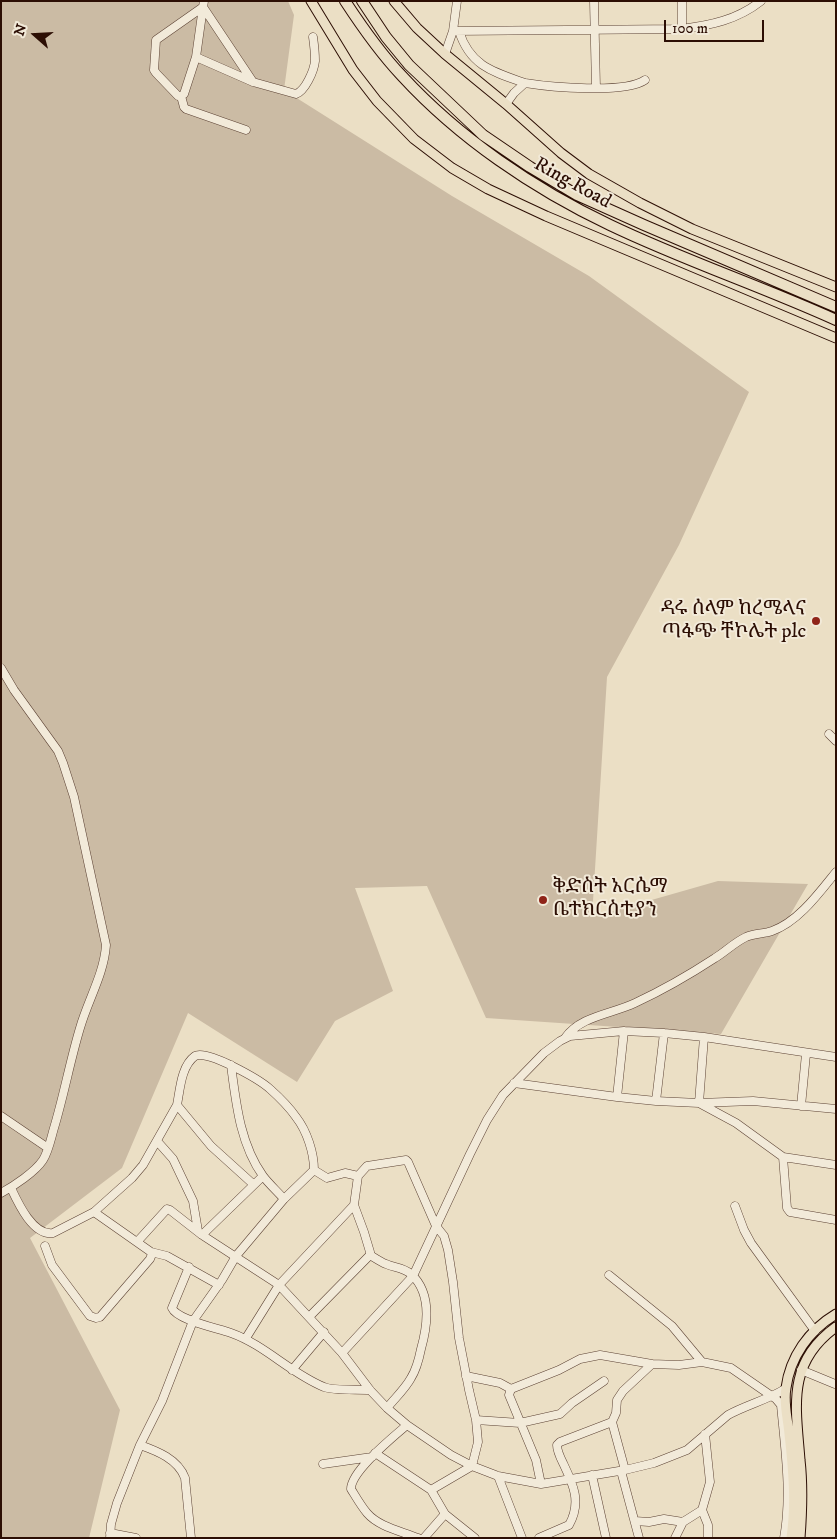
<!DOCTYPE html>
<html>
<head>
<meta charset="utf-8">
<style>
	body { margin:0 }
	#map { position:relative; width:837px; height:1539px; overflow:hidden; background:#ebdfc5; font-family:"IM FELL DW Pica",serif }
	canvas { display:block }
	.frame { position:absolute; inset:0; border:2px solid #2c0e04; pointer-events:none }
	.north { position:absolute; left:10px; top:10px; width:50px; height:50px; -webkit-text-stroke:4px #f2ead9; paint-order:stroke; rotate:289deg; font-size:14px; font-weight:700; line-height:20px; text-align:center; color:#2c0e04 }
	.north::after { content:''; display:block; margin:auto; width:18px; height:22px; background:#2c0e04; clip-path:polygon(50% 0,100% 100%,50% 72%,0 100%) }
	.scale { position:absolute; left:664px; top:20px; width:100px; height:22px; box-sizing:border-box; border:2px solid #2c0e04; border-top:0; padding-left:6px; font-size:15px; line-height:18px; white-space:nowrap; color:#2c0e04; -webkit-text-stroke:4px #f2ead9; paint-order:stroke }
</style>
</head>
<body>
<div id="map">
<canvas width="837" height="1539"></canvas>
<div class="frame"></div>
<div class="north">N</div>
<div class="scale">100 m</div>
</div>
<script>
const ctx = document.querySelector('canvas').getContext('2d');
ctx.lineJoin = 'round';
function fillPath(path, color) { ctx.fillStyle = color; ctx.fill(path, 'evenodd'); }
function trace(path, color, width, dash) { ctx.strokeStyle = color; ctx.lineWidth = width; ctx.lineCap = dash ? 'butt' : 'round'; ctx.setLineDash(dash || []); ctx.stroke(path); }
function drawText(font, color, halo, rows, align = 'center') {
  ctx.font = font + ' "IM FELL DW Pica","Noto Serif Ethiopic",serif'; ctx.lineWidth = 4; ctx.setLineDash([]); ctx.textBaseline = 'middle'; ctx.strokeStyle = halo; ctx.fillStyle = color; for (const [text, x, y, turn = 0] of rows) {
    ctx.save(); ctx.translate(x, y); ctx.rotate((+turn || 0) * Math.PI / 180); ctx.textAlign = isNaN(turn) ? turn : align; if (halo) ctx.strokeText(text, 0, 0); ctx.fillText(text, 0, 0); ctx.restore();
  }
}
fillPath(new Path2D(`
	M1,1H288L294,15L284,90L452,196L589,276L749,392L679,545L607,677L592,917L718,881L808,884L721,1034L486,1018L427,886L355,888L393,991L335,1021L297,1082L188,1013L122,1168L30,1238L120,1410L89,1538H1Z`), '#cbbba4');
const minor = new Path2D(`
	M204,1L203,7L196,57L184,94L181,96H178L156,73L154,70L156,40L203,7L253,82
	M594,1L596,88
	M682,29V1
	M453,31L682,29C711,25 737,20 761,1
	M459,31C470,66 493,72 525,83
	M445,54L453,31L457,1
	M196,57L253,82L296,94C305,91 314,71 315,61C315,53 314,44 313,37
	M181,96L184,107L186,109L246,130
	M506,104L514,93L525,83C550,87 625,94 645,80
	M1,668L14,690L58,751L63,763L74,797L106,945C104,974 88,1000 80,1028C70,1061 64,1095 54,1128C51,1138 49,1150 43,1160C35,1172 14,1186 1,1193
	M829,734L836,741
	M704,1037L699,1103L736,1123L783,1157L787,1208L790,1212L836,1220
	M565,1038C580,1016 612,1014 635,1003C663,990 689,975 715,958C725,952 735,942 746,937C754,933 764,934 772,931C798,922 819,893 836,872
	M231,1065C236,1103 240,1144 263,1176C269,1184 277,1191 284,1199
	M514,1083L617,1097L656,1101L699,1103L753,1101L836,1109
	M617,1097L624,1031
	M656,1101L664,1033
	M801,1106L806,1054
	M1,1116L48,1148
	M157,1141L173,1159L193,1201L198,1231
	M783,1157L836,1165
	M314,1170L327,1178L345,1173L358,1176
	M11,1188C18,1203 33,1236 53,1233L94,1212L132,1178L143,1165L177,1105L211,1146L253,1184
	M735,1206L744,1230L751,1243L815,1331
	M202,1235L263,1176
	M137,1242L167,1209L170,1210L202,1235L279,1285L342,1353L370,1390L387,1408L407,1425L451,1455L472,1466L498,1476L541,1484L625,1470L654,1463L687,1450L728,1415C746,1405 767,1400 785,1389
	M45,1246L52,1265L90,1316L96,1318L100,1317L150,1259L152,1254L151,1252L94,1212
	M151,1252L167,1256L219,1285
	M370,1255C375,1258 381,1262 386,1264C395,1268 403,1267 411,1274C432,1293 428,1324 421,1349C419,1359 416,1370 411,1378C405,1389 395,1398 387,1408
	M189,1267L172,1308C177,1320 217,1328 231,1333C265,1345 290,1373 324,1387C333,1391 359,1389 370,1390
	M609,1275L672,1326L702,1362
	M309,1317L370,1255V1252L364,1232L354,1205L358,1176L367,1166L406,1160L408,1162L436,1226L444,1236L448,1250L453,1282L459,1338L469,1390L476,1420L478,1442L472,1466L431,1490
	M246,1338L279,1285L354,1205
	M342,1353L413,1276L470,1154L487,1120L503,1095L544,1053L560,1041L570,1036L624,1031L664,1033L704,1037L836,1057
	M292,1370L324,1332
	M801,1370L835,1384
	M466,1376L500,1383L511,1389
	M782,1402L781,1405C785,1448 792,1495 784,1538
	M476,1420L520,1423L560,1414L572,1403L604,1381
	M407,1425C393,1437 351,1471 351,1489C356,1497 361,1506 367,1513C379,1527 401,1531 418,1538
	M705,1434L710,1482L702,1510L708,1525V1538
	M140,1445C157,1451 178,1459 185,1478L191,1538
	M375,1453L431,1490L445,1514L475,1538
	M323,1464L372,1457
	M625,1470L612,1422L616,1413L617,1400L623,1391L652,1364L679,1365L702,1362L731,1368L776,1399L781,1405
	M621,1471L639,1538
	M592,1475L606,1538
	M498,1476L522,1538
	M541,1484L536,1460L509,1395L511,1389L559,1370L580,1359L600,1355L652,1364
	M635,1521L649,1522L664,1519L683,1522
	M110,1533L136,1538
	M110,1538L111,1524L117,1503L140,1445L162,1401L193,1321L222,1280L236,1256L284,1199L314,1170C314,1153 307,1131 296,1117C289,1107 279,1097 270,1089C260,1080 207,1049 195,1056C181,1066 180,1090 177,1105
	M424,1538L445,1514
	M539,1538L569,1525C582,1502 573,1484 563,1463C560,1457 557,1451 557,1445L560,1442L612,1422
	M675,1538L683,1522L702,1510`);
const major = new Path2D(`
	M311,1L353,70L377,101L414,139L452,168L488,189L546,216L836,338
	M394,1L417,28L445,54L506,104L561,153L589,174L640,203L692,229L836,287
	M791,1538C796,1503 793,1469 789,1434C788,1420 783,1403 786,1388C790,1357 809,1330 836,1314
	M800,1538C802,1512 803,1486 800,1460C796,1407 786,1363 836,1327`);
const highway = new Path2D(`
	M345,1C362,27 380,53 402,76C459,138 534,189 610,225C683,260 761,286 836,320
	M362,1L386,37L409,65L483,135L530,167L577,195L644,225L836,307`);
trace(minor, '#5c4234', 9);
trace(major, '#2c0e04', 11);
trace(highway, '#2c0e04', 12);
trace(minor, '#f2ead9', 8);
trace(major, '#ebdfc5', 9);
trace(highway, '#ebdfc5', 10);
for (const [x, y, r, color] of [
	[816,621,5,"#8f2418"],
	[543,900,5,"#8f2418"]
]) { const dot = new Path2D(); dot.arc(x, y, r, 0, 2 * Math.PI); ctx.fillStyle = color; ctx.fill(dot); trace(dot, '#f2ead9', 2); }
drawText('20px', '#2c0e04', '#f2ead9', [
	["Ring Road",572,184,29]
]);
drawText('20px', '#2c0e04', '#f2ead9', [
	["ዳሩ ሰላም ከረሜላና",806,610],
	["ጣፋጭ ቸኮሌት plc",806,633],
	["ቅድስት አርሴማ",553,888,"left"],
	["ቤተክርስቲያን",553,911,"left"]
], 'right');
</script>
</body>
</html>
